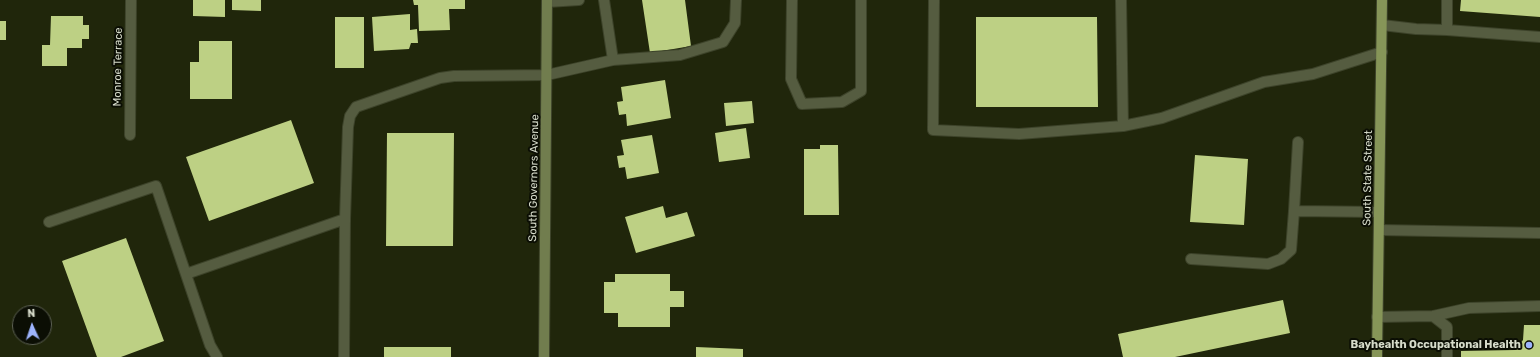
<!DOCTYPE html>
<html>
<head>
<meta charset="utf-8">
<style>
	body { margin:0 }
	#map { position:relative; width:1540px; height:357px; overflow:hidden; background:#20260b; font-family:Rubik,sans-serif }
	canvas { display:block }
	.north { position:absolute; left:12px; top:305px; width:40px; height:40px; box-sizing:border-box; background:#0b0e04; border:1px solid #5c6053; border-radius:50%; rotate:357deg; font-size:11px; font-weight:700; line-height:16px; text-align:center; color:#d6dbca }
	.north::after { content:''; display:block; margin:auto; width:14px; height:18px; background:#9db4fd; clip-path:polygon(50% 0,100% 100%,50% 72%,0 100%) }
</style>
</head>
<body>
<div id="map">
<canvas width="1540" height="357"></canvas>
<div class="north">N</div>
</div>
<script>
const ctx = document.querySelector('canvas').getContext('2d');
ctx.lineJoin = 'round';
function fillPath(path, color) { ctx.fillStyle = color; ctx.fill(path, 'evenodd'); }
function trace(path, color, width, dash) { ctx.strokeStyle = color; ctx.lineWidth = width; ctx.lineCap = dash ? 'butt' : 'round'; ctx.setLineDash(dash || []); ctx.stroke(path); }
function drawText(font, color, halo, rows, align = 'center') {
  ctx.font = font + ' Rubik,sans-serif'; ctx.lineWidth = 4; ctx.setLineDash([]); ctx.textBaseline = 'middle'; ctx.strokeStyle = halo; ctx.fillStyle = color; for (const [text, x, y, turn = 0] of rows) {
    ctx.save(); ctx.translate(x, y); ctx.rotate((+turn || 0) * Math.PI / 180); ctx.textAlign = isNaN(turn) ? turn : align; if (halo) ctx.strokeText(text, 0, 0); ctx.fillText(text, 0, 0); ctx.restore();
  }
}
fillPath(new Path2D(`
	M193,0H225V17L193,16Z
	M232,0H261V11L232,10Z
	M413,0H465V9H449L450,30L419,31L418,5H414Z
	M642,0H685L691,46L650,53Z
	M1461,0H1540V17L1460,11Z
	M410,14V30L417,29L418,43H411L409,49L374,51L372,17Z
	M51,16H83V25H89V39H82V48H67V66H42V45H50Z
	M335,17H364V68H335Z
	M976,17H1097L1098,107H976Z
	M0,21H6V40H0Z
	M199,41H232V99H190V62H199Z
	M665,80L671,118L627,126L626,114L619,115L617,102L623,101L621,87Z
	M752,101L754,123L726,126L724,103Z
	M291,120L314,183L209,221L186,157Z
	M746,128L750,158L719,162L715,133Z
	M387,133H454L453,246H386Z
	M652,135L659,173L627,179L625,167L619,168L617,156L624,155L621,140Z
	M820,145H838L839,215H804V149H820Z
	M1195,155L1248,159L1244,225L1190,222Z
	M663,206L666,218L687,212L695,236L636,253L625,217Z
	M126,238L164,341L121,357H97L62,261Z
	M615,274H670V291H684V307H670V327H618V313H604V282H615Z
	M1283,300L1290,333L1175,357H1123L1118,334Z
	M1524,325H1540V357H1461V351L1515,350L1523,340Z
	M384,347H451V357H384Z
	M696,347L743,349V357H696Z`), '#bdd084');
const service = new Path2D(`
	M604,0L613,60
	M792,0L791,79L802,104L842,102L861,91V0
	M934,0L933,130L1019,134L1123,126
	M1121,0L1123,126L1162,118L1264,82L1313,74L1382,52
	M547,2L579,0
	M1382,25L1416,29L1447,30L1540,37
	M1447,30V0
	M1294,211L1298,142
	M49,222L156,186L210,345L217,357
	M1379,230L1540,233
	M1191,259L1268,264L1281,259L1291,250L1294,211L1379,212
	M186,274L345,219
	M1433,316L1447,327V357
	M1377,317L1433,316L1469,308L1540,306
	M344,357L345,219L348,127L350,116L356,107L440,78L454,76L547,75L613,60L680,55L723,42L735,23L736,0`);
const minor = new Path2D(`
	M130,135L131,0`);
const secondary = new Path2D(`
	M544,357L547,0`);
const primary = new Path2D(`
	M1377,357L1382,0`);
trace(service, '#3d432a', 12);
trace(minor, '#3d432a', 12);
trace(secondary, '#3d432a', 12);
trace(primary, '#3d432a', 12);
trace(service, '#555c40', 10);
trace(minor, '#555c40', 10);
trace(secondary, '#717d4e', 10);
trace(primary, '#869558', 10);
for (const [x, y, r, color] of [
	[1529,345,4,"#9db4fd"]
]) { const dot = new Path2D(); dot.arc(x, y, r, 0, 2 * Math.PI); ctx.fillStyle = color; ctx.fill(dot); trace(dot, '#0b0e04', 1.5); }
drawText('11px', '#d6dbca', '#0b0e04', [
	["Monroe Terrace",118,67,-89],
	["South Governors Avenue",534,178,-89],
	["South State Street",1368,178,-89]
]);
drawText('bold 11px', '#d6dbca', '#0b0e04', [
	["Bayhealth Occupational Health",1521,345]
], 'right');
</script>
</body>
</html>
